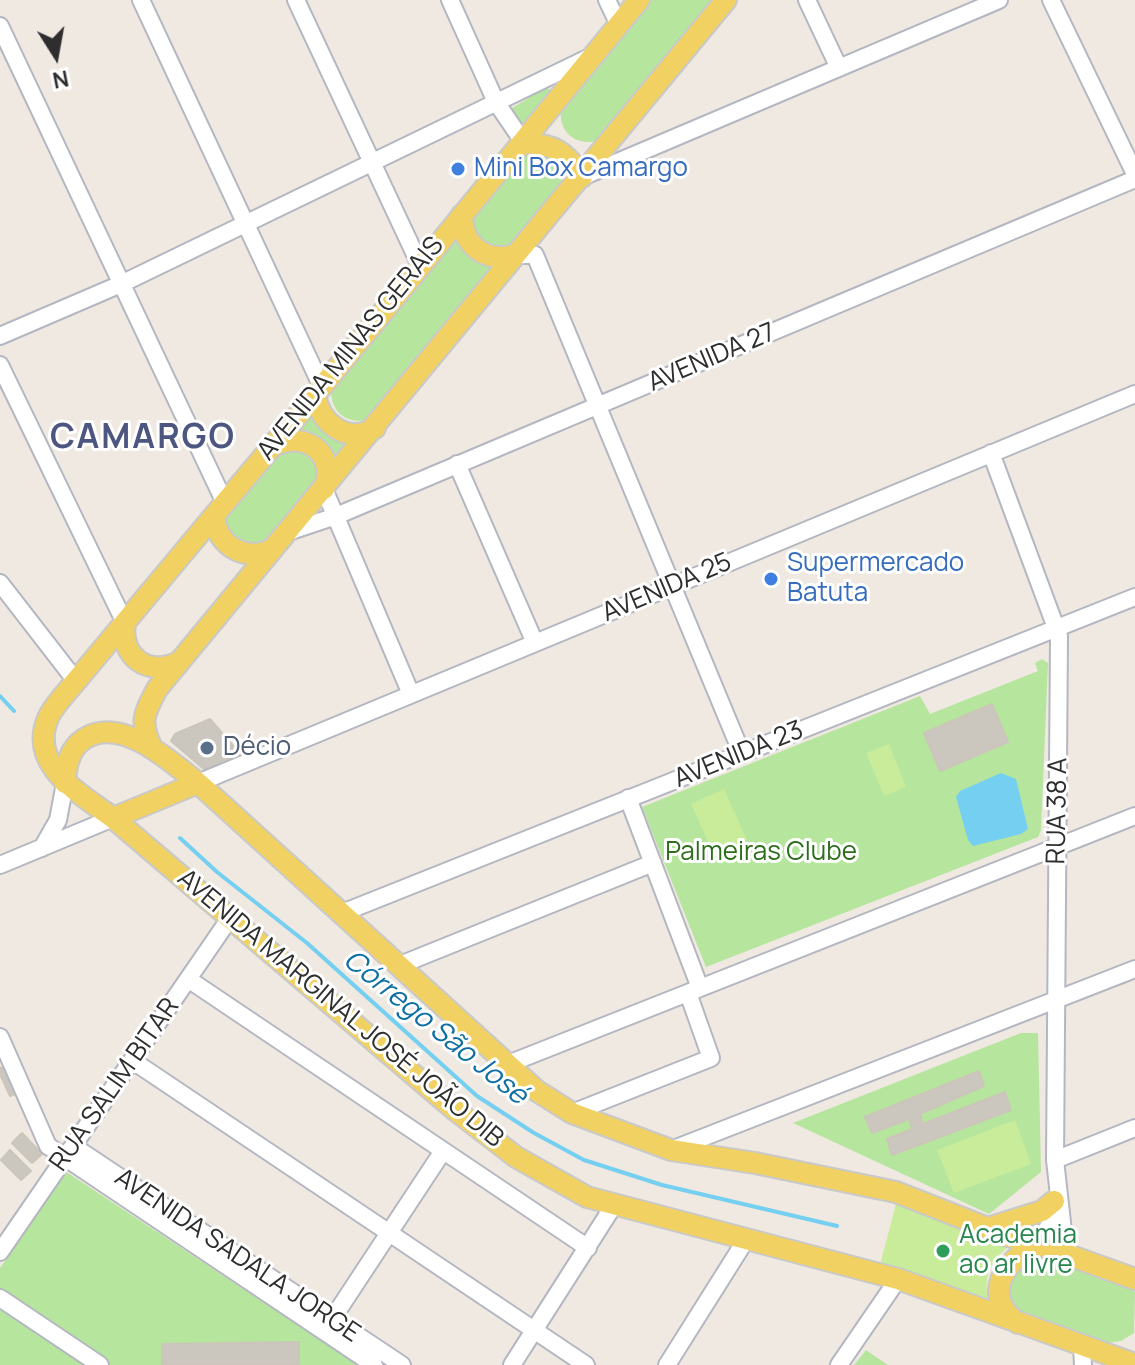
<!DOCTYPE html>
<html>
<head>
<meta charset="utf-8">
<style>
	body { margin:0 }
	#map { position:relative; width:1135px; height:1365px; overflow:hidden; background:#efe9e1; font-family:Manrope,sans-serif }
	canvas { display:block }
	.north { position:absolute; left:16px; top:16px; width:80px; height:80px; -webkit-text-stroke:6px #fff; paint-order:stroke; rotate:169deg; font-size:22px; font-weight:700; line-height:32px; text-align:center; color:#2e2e2e }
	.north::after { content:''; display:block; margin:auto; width:28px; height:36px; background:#2e2e2e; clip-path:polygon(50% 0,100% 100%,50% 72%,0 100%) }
</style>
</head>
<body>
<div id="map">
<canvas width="1135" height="1365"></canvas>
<div class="north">N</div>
</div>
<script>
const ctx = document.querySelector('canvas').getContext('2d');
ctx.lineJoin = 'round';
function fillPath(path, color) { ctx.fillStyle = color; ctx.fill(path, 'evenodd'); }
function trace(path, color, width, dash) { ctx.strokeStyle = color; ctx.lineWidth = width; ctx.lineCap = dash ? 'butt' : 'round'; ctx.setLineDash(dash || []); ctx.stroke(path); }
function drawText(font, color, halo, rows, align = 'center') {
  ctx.font = font + ' Manrope,sans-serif'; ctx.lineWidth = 6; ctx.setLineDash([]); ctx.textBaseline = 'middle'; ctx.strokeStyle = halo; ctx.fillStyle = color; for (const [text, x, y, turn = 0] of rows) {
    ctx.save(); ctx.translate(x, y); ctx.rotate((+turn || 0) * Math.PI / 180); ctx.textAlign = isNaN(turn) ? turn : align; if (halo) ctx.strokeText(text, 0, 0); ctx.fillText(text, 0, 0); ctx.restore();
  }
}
fillPath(new Path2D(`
	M648,0H716L597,141C574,146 558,131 561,108Z
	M545,88L552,90V94L522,129L509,110Z
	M535,151L556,160L562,174L561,185L510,248L481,246L470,221L524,153Z
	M458,230C463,252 472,267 497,265L367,420C346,424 331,412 331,390Z
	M314,407C317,428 326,442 349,442L335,458C328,439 315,430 295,429Z
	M298,449C313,458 320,469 315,486L268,544L243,547L225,526V518L279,451Z
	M1042,659L1048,663L1041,830L1038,837L706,967L642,807L920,696L930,714L1038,671L1035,663Z
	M1021,1033H1038L1041,1172L989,1214L793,1123Z
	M66,1173H68L358,1365H0V1268Z
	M1043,1256L1130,1287L1135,1292L1134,1333L1121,1341L1107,1343L1024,1318C999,1294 1009,1262 1043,1256Z
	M866,1350L888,1365H854Z`), '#b6e59e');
fillPath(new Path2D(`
	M889,744L906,787L884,796L866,753Z
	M724,789L747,840L714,855L691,804Z
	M1015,1120L1031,1164L954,1193L937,1150Z
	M897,1200L1013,1244C991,1257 982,1278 989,1303L880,1265Z`), '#c9ec9a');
fillPath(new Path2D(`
	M1001,773L1016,779L1028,829L1021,834L973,846L968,840L956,797L960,791Z`), '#75cff0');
trace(new Path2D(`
	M0,696L14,711
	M180,838L217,872L307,943L477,1096L534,1133L584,1160L662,1185L837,1226`), '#75cff0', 4);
const building = new Path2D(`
	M992,704L1008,742L940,771L924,733Z
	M210,719L241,755L205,770L171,741L175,734Z
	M8,1065L20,1092L10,1096L0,1074V1068Z
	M979,1071L984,1086L920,1114L923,1124L1005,1092L1011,1110L892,1155L887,1139L912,1129L909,1119L872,1133L865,1117Z
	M22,1133L42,1154L32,1163L12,1143Z
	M10,1150L31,1171L21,1180L1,1160Z
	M299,1342V1365H162V1344Z`);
fillPath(building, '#cbc7bf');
trace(building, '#cbc5ba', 2);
const minor = new Path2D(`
	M141,0L322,387
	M296,0L420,265
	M450,0L496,102L524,143
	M607,0L619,25
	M807,0L839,68
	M1051,0L1135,174
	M0,26L225,503
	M582,177L999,0
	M515,255H535L742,754
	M0,336L121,284L590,57
	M0,365L125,623
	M991,453L1059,636L1055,1160L1064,1240L1071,1256
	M457,464L535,643
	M324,489L411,694
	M288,532L336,516L1135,179
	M0,583L76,681
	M198,783L1135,394
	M628,798L700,988
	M42,848L58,820L65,783
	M0,865L113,818
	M342,913L1135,597
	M400,965L653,863
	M188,979L588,1248
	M0,1037L48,1146L374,1365
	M133,1061L586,1365
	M508,1064L1135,816
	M572,1113L711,1058L688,993
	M73,1146L402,1365
	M671,1150L1135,969
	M1055,1160L1135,1128
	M1038,1244L1051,1222L1054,1202
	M0,1252L230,918
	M0,1298L100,1365
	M327,1327L443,1151
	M1082,1346L1083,1365
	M512,1365L614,1205
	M667,1365L747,1238
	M839,1365L898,1279`);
const major = new Path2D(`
	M639,0L315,395L76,681C67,692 55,704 49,716C26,765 81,794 113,818L455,1110L516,1157L587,1197L898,1279L1135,1364
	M524,143C553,144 566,151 582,177
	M462,215C462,245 485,263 515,255
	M315,395C320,423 347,445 375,428
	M271,447C303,429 338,452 324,489
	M214,517C218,547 246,562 273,549
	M125,623C120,657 148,677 179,662
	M152,748C139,721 144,714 157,689L726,0
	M65,783C66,766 69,749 84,739C121,715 170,761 198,783L537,1091L572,1113L671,1150L755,1163L896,1192L1008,1236L1038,1244L1135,1279
	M113,818L198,783
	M988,1228L1042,1211L1054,1201
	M1018,1323C980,1296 1005,1259 1038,1244`);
trace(minor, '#b4b7c1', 20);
trace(major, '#c9c9c9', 24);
trace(minor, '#fff', 16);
trace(major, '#f2d163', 20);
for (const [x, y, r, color] of [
	[458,169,8,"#3f7fe0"],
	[771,579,8,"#3f7fe0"],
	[207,748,8,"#5c6f8a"],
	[943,1251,8,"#2e9e5b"]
]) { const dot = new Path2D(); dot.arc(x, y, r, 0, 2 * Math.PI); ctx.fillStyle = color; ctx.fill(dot); trace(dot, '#fff', 3); }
drawText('26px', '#366cbe', '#fff', [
	["Mini Box Camargo",474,169],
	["Supermercado",787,564],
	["Batuta",787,594]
], 'left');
drawText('26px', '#2e2e2e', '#fff', [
	["AVENIDA MINAS GERAIS",351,349,-51],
	["AVENIDA 27",712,358,-23],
	["AVENIDA 25",667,588,-23],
	["AVENIDA 23",739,755,-22],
	["RUA 38 A",1058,811,-89],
	["AVENIDA MARGINAL JOSÉ JOÃO DIB",340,1009,40],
	["RUA SALIM BITAR",115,1085,-55],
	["AVENIDA SADALA JORGE",237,1256,34]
]);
drawText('26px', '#4e5e75', '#fff', [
	["Décio",223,748]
], 'left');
drawText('26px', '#2c6e1b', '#fff', [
	["Palmeiras Clube",761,853]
]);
drawText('26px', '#27864d', '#fff', [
	["Academia",959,1236],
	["ao ar livre",959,1266]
], 'left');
drawText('italic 28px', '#0d6fa3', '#fff', [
	["Córrego São José",435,1028,39]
]);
ctx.letterSpacing = '2px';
drawText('bold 34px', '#4d5680', '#fff', [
	["CAMARGO",143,438]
]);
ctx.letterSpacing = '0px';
</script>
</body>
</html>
